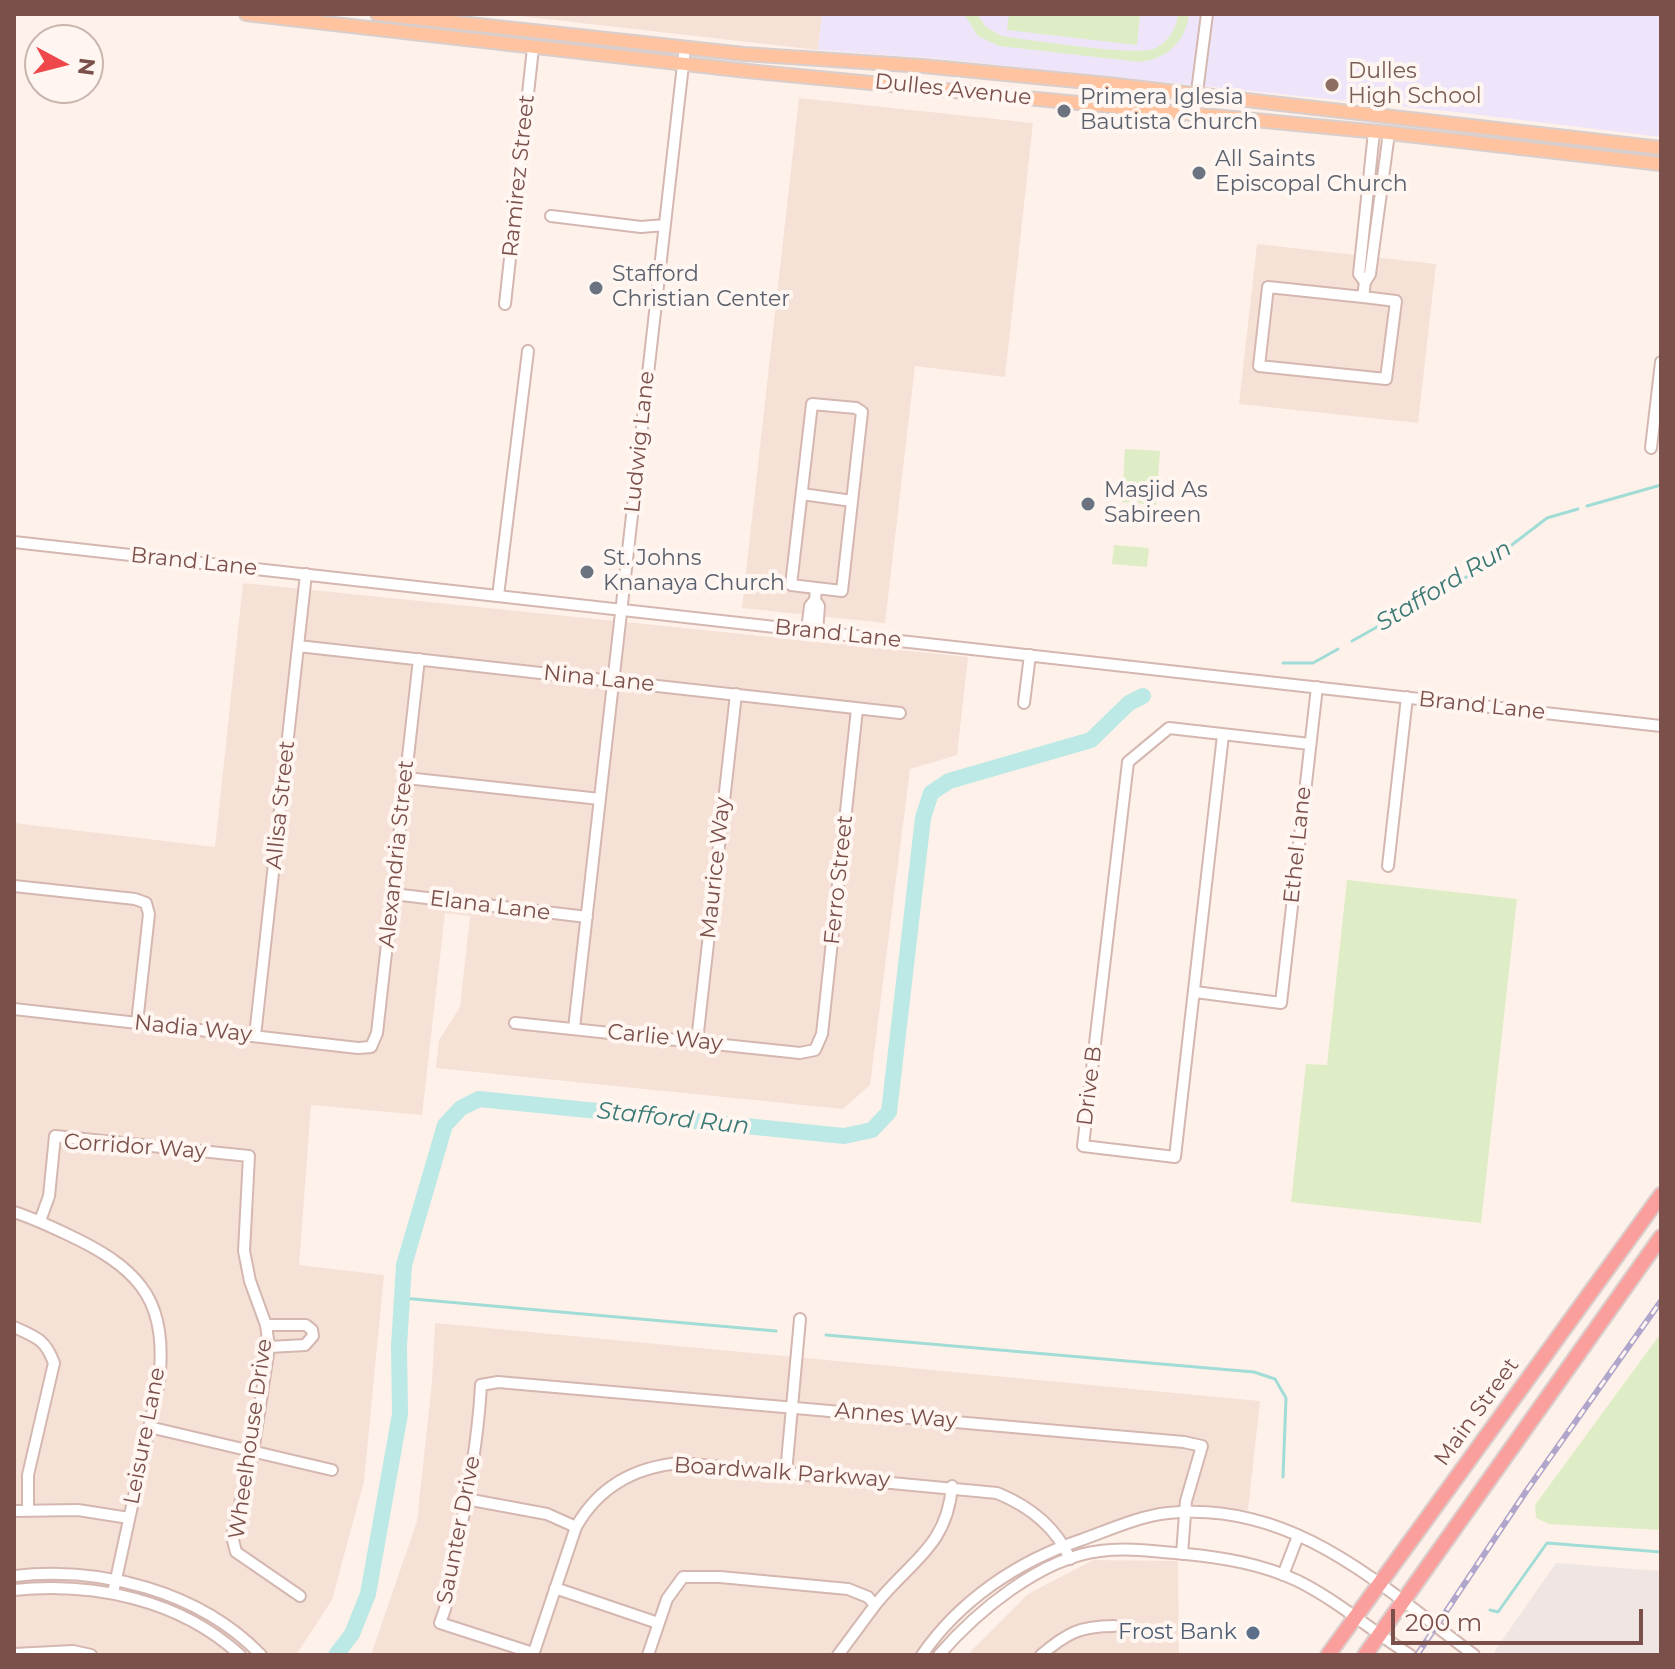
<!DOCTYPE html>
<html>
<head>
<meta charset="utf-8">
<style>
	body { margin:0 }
	#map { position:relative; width:1675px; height:1669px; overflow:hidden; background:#fef1e9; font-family:Montserrat,sans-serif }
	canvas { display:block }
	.frame { position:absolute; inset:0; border:16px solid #7b504a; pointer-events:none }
	.north { position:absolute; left:24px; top:24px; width:80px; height:80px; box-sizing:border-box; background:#fff6f1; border:2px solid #cab4ae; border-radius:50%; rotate:97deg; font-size:22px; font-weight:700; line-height:32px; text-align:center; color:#7b504a }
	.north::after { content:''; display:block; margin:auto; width:28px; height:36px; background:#ee484b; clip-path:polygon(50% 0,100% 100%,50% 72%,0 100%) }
	.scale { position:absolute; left:1391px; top:1609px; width:252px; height:36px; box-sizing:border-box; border:4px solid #7b504a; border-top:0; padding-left:10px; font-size:24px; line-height:28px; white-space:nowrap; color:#7b504a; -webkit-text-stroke:6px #fff6f1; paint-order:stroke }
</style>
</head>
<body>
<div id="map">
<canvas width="1675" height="1669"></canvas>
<div class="frame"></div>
<div class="north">N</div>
<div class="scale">200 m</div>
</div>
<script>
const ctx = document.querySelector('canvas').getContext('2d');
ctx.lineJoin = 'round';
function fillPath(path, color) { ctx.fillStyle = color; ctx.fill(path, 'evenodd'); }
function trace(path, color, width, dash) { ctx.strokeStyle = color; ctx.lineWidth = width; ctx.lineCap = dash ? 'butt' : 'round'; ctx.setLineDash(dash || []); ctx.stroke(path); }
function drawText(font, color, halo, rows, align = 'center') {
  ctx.font = font + ' Montserrat,sans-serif'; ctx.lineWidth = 8; ctx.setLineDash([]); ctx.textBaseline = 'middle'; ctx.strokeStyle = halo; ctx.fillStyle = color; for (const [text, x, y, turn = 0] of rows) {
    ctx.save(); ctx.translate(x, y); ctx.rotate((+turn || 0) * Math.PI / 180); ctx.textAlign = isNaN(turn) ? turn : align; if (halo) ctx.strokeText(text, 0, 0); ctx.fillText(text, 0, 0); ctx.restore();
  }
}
fillPath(new Path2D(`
	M502,14H822L818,50Z
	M799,98L1033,123L1005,377L915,366L885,623L742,608Z
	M1257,244L1436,264L1418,423L1239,404Z
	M243,583L968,657L957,755L910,769L870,1085L843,1109L436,1068L439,1040L460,1007L470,916L445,913L422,1115L311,1105L299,1265L384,1275L364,1481L332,1600L296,1655H14V823L215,847Z
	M435,1323L1260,1401L1248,1510L1152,1508L968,1594L918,1655H371L417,1521L432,1382Z
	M1093,1560L1178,1561L1179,1655H967L1028,1594Z`), '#f6e1d7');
fillPath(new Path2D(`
	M1556,1563L1661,1571V1655H1499L1494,1652Z`), '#efe5e2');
fillPath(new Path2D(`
	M822,14H1661V137L1464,113L931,58L818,50Z`), '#eee5fa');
fillPath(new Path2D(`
	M964,14H977L986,27L1002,36C1027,40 1136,56 1154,49C1169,42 1176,29 1178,14H1189C1186,41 1167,59 1140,62L999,46L978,36Z
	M1009,14H1140L1137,45L1007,30Z
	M1125,449L1160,451L1156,505L1122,502Z
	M1114,545L1149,548L1147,567L1112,564Z
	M1347,880L1517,899L1481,1223L1291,1202L1306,1064L1327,1065Z
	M1661,1333V1530L1549,1524L1536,1518L1535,1505Z`), '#dfedc6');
trace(new Path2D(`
	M1587,506L1661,485
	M1352,641L1479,570L1547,518L1578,509
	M1283,663H1313L1338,649
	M402,1298L776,1331
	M826,1335L1254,1372L1275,1379L1286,1398L1283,1477
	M1490,1610L1498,1612L1547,1543L1661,1552`), '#a1dcd7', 3);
trace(new Path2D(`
	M336,1655L352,1634L368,1594L400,1414L399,1346L404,1265L445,1125L461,1108L479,1099L844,1136L872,1130L889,1112L923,818L931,793L949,781L1091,740L1129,703L1143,696`), '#bce9e5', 16);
const minor = new Path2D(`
	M1194,115L1207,14
	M1374,132L1359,274L1365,282L1370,274L1389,133
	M551,216L641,227L665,225
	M1363,297L1268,287L1259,366L1386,379L1396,301L1363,297L1365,282
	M505,304L533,48
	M1651,448L1661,362
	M802,494L852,501
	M14,542L1661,726
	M498,596L528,351
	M815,600L816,588L842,591L862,412L856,408L812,404L791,585L816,588
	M807,630L810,606L815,600L819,606L817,631
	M298,646L900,713
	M1024,703L1030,655
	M1223,735L1175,1157L1083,1146L1128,762L1169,728L1310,744
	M406,778L600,799
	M1388,866L1407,697
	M14,886L135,899L146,903L149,914L137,1023
	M393,894L587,917
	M1195,992L1281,1003L1317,687
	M14,1009L358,1048L371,1047L377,1033L419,659
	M515,1023L800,1053L815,1050L822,1034L857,709
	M574,1028L685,47
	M255,1036L306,574
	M697,1041L736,694
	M14,1212C36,1219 56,1229 77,1239C144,1272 168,1306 159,1382L113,1593
	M40,1221L49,1196L55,1136L249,1156L244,1251L250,1281L266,1325L269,1347L253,1452L232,1536L236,1552L300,1596
	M266,1325H306L312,1330L313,1336L305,1345L269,1347
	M14,1327C36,1337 45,1339 54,1363L28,1475V1509
	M149,1427L332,1470
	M786,1473L800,1319
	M466,1499L547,1514L576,1527
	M14,1511L78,1510L129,1518
	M1283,1575L1298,1536
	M14,1576C101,1566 199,1591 261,1655
	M555,1588L658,1623
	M14,1590C93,1582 179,1599 240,1655
	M533,1653L440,1623L445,1609C459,1535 477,1461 481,1385L498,1382L1184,1442L1202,1446L1186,1501L1182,1554
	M14,1654L73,1651L91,1655
	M533,1655L576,1527C599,1486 635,1467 680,1463L997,1493C1029,1506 1056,1527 1070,1559
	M648,1655L667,1599L683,1577H720L848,1589L868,1597L875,1605
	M838,1655C851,1638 863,1621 876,1604C910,1561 947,1547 952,1486
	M922,1655C960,1600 1018,1561 1081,1540C1109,1530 1139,1516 1168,1513C1294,1500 1382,1587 1474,1655
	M939,1655C977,1611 1041,1558 1100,1551C1128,1547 1158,1552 1186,1554C1225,1558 1262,1564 1298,1581C1338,1601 1372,1631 1410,1655
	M1041,1655C1067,1633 1080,1626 1114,1626`);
const major = new Path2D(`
	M246,14L747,71L1389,133L1661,164
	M377,14L744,54L923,66L1108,84L1661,148`);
const highway = new Path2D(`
	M1328,1655L1661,1195
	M1365,1655L1661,1237`);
trace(minor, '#d4b7b0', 14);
trace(major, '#dacecc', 16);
trace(highway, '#dacecc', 18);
trace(minor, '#fff', 10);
trace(major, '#ffc49f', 12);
trace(highway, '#fb9f9d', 14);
const rail = new Path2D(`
	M1417,1655L1527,1490L1661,1301`);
trace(rail, '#b0a5ca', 6);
trace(rail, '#fff6f1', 3, [9]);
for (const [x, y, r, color] of [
	[1332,85,8,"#8d6e63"],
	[1064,111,8,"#6b7280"],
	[1199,173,8,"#6b7280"],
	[596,288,8,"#6b7280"],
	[1088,504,8,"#6b7280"],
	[587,572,8,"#6b7280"],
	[1253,1633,8,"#5c6f8a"]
]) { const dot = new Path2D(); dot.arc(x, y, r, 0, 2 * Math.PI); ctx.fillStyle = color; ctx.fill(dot); trace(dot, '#fff6f1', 3); }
drawText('22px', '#785e54', '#fff6f1', [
	["Dulles",1348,72],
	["High School",1348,97]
], 'left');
drawText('22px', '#7b504a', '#fff6f1', [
	["Dulles Avenue",953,90,6],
	["Ramirez Street",519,176,-84],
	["Ludwig Lane",640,442,-84],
	["Brand Lane",194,562,6],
	["Brand Lane",838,634,6],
	["Nina Lane",599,679,6],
	["Brand Lane",1482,706,6],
	["Allisa Street",281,805,-84],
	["Ethel Lane",1298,845,-84],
	["Alexandria Street",397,854,-84],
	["Maurice Way",716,868,-84],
	["Ferro Street",839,880,-84],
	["Elana Lane",490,906,7],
	["Nadia Way",193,1029,6],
	["Carlie Way",665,1038,6],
	["Drive B",1090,1086,-83],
	["Corridor Way",135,1147,4],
	["Main Street",1477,1412,-54],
	["Annes Way",896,1416,5],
	["Leisure Lane",145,1436,-79],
	["Wheelhouse Drive",251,1439,-82],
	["Boardwalk Parkway",782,1473,4],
	["Saunter Drive",459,1530,-79]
]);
drawText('22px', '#5b616d', '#fff6f1', [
	["Primera Iglesia",1080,98],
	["Bautista Church",1080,123],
	["All Saints",1215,160],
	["Episcopal Church",1215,185],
	["Stafford",612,275],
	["Christian Center",612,300],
	["Masjid As",1104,491],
	["Sabireen",1104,516],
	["St. Johns",603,559],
	["Knanaya Church",603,584]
], 'left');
drawText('22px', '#4e5e75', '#fff6f1', [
	["Frost Bank",1237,1633]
], 'right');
drawText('italic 24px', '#3a7974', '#fff6f1', [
	["Stafford Run",1444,586,-31],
	["Stafford Run",673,1119,6]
]);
</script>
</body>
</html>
